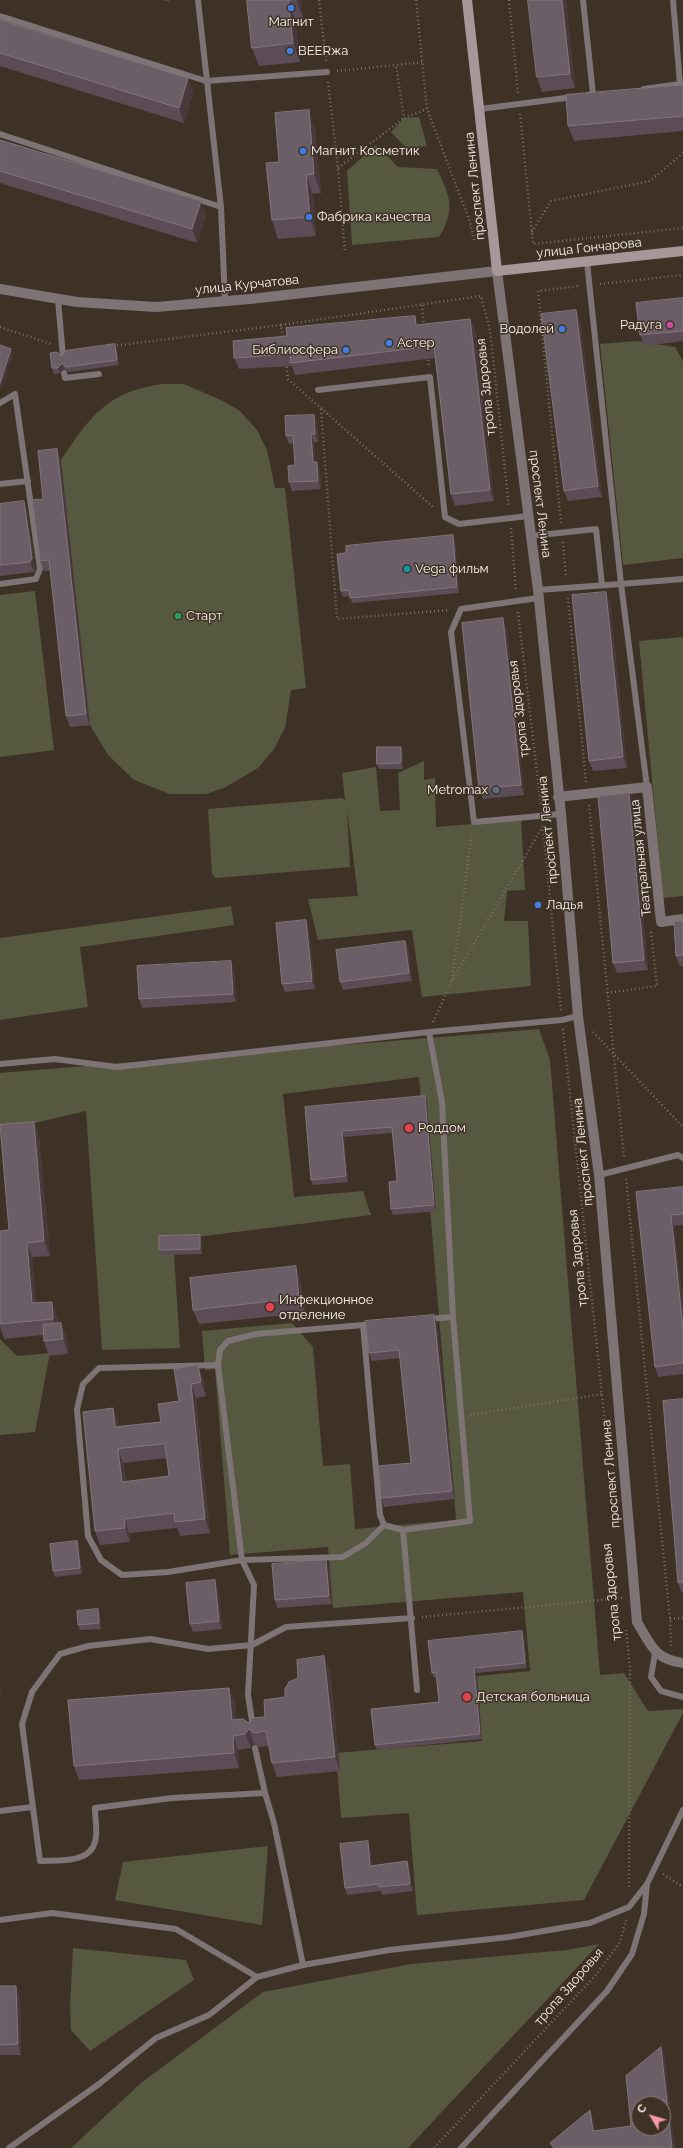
<!DOCTYPE html>
<html>
<head>
<meta charset="utf-8">
<style>
	body { margin:0 }
	#map { position:relative; width:683px; height:2148px; overflow:hidden; background:#3e3226; font-family:Raleway,sans-serif }
	canvas { display:block }
	.north { position:absolute; left:631px; top:2096px; width:40px; height:40px; box-sizing:border-box; background:#3e3226; border:1px solid #8a7f75; border-radius:50%; rotate:308deg; font-size:11px; font-weight:700; line-height:16px; text-align:center; color:#fbf2eb }
	.north::after { content:''; display:block; margin:auto; width:14px; height:18px; background:#f49aa4; clip-path:polygon(50% 0,100% 100%,50% 72%,0 100%) }
</style>
</head>
<body>
<div id="map">
<canvas width="683" height="2148"></canvas>
<div class="north">С</div>
</div>
<script>
const ctx = document.querySelector('canvas').getContext('2d');
ctx.lineJoin = 'round';
function fillPath(path, color) { ctx.fillStyle = color; ctx.fill(path, 'evenodd'); }
function trace(path, color, width, dash) { ctx.strokeStyle = color; ctx.lineWidth = width; ctx.lineCap = dash ? 'butt' : 'round'; ctx.setLineDash(dash || []); ctx.stroke(path); }
function drawText(font, color, halo, rows, align = 'center') {
  ctx.font = font + ' Raleway,sans-serif'; ctx.lineWidth = 3; ctx.setLineDash([]); ctx.textBaseline = 'middle'; ctx.strokeStyle = halo; ctx.fillStyle = color; for (const [text, x, y, turn = 0] of rows) {
    ctx.save(); ctx.translate(x, y); ctx.rotate((+turn || 0) * Math.PI / 180); ctx.textAlign = isNaN(turn) ? turn : align; if (halo) ctx.strokeText(text, 0, 0); ctx.fillText(text, 0, 0); ctx.restore();
  }
}
fillPath(new Path2D(`
	M419,117L427,146L406,148L391,132L404,118Z
	M376,145L398,167L437,169C450,196 456,209 439,237L352,245L347,171Z
	M636,341L675,347L683,361V558L623,565L600,344Z
	M163,384H184L223,401L240,411L257,430L267,450L275,488H285L306,688L291,690L285,728L274,749L258,768L224,788L206,794H170L134,780L108,755L90,725L70,727L41,462L61,460C90,416 108,391 163,384Z
	M35,591L54,750L0,757V595Z
	M683,637V896L663,898L639,641Z
	M424,761V780L435,778L436,827L521,820L525,890L507,891L504,921H528L531,986L422,997L412,930L318,940L308,899L358,896L347,808L350,867L216,878L212,874L208,809L342,798L345,800L342,773L376,767L380,811L400,810L398,773Z
	M231,906L234,925L80,947L88,1007L0,1020V938Z
	M539,1029L550,1060L600,1675L624,1673L648,1711L683,1709V1713L584,1900L417,1915L409,1813L341,1818L336,1753L482,1741L477,1676L530,1671L523,1592L333,1608L328,1547L230,1555L215,1369L205,1370L202,1331L292,1323L313,1347L323,1466L350,1464L355,1529L456,1520L419,1077L283,1094L294,1197L363,1191L371,1215L173,1240L180,1348L102,1350L86,1111L0,1131V1073Z
	M0,1339L17,1356L50,1353L35,1432L0,1435Z
	M268,1846L262,1925L115,1900L123,1862Z
	M599,1944L408,2148H71L141,2083L263,1992L411,1964L567,1950Z
	M73,1948L186,1960L194,1980L90,2051L71,2030L70,2007Z`), '#56583f');
trace(new Path2D(`
	M319,0L326,61
	M416,0L427,109L470,222L474,240
	M509,0L518,93
	M422,62L396,65L404,118L427,109
	M337,71L396,65
	M328,82L338,168L345,253
	M520,114L533,244L683,228
	M338,168L404,118
	M532,232L551,201L650,181L683,153
	M600,284L683,275
	M422,305L424,327
	M281,325L481,296L490,330L509,507
	M0,327L51,344
	M113,346L281,325L283,339
	M428,356L429,367
	M286,363L288,379L433,507
	M321,409L337,619L450,610
	M561,523L538,291L579,286
	M511,528L516,591
	M563,542L566,577
	M568,598L586,782
	M518,612L541,806
	M589,805L624,1158
	M543,826L561,1011
	M452,980L472,833
	M607,993L657,986L651,931
	M433,1022L452,981L543,826
	M563,1029L607,1442
	M593,1032L683,1127
	M626,1179L670,1619L671,1646
	M470,1415L602,1394
	M422,1617L623,1598
	M670,1619L683,1618
	M626,1630L630,1669L629,1889
	M663,1874L683,1887
	M434,2148L596,1975L620,1942L626,1920`), '#7c7166', 2.5, [1, 3]);
trace(new Path2D(`
	M198,0L221,207L225,301
	M583,0L593,94L588,95
	M0,16L206,81L327,72
	M644,89L680,84L673,0
	M480,109L573,97
	M0,134L221,207
	M587,262L621,584L683,579
	M58,299L63,357
	M64,373L65,378L99,374
	M318,390L430,377L445,517L459,524L528,516
	M0,403L15,394L40,569L36,579L0,584
	M0,484L28,481
	M531,536L596,529L602,585
	M538,590L621,584L647,787
	M538,598L461,609L451,632L474,822L561,814
	M0,1064L55,1059L117,1067L429,1032L562,1020L578,1016
	M599,1175L678,1155L683,1158
	M428,1319L453,1317
	M365,1325H363L380,1515L384,1525L403,1530
	M218,1365L99,1368L83,1384L77,1409L88,1536L101,1560L122,1575L168,1572L242,1560L343,1557L366,1543L384,1525
	M655,1653L651,1677L661,1691L683,1697
	M417,1690L403,1530L470,1521L453,1317L442,1102L429,1032
	M253,1727L248,1695L254,1585L242,1560L218,1365L220,1350L228,1341L256,1334L363,1325
	M255,1748L265,1793
	M0,1811L32,1807
	M0,1920L52,1913L176,1929L257,1977
	M303,1965L274,1823L265,1793L172,1798L95,1808C95,1818 98,1833 95,1842C89,1864 58,1860 40,1861L22,1724L32,1692L60,1654L88,1646L150,1639L208,1649L252,1645L286,1627L412,1618
	M9,2148L99,2084L156,2038L209,2015L257,1977L303,1965L389,1950L509,1937L590,1923L629,1907L647,1884L683,1810
	M461,2148L607,1991L632,1954L644,1914L647,1884`), '#7e7475', 6);
trace(new Path2D(`
	M558,797L647,787L661,922L683,919`), '#7e7475', 10);
trace(new Path2D(`
	M0,289L77,302L156,307L250,299L497,271L538,590L561,814L578,1016L599,1175L637,1622C651,1645 654,1659 683,1663`), '#7e7475', 10);
trace(new Path2D(`
	M467,0L497,271L683,251`), '#a79798', 10);
fillPath(new Path2D(`
	M163,0H169V2Z
	M247,0H301L303,18L295,19L300,62L259,66L252,48Z
	M566,0L575,88L542,92L537,77Z
	M0,20L188,78L193,93L184,123L0,66Z
	M683,85V131L574,141L568,126Z
	M315,129L321,193L313,194L316,236L278,239L272,220L279,162Z
	M0,140L201,201L206,215L197,243L0,183Z
	M683,298V341L644,346L640,335Z
	M576,310L580,320L602,497L568,501L564,491Z
	M470,319L475,330L494,501L455,506L451,494L435,358L295,375L292,366L239,369L234,358L418,325Z
	M115,344L117,350L119,365L68,372L64,369L60,373L54,374L52,368L62,356Z
	M314,415L317,423L318,442H314L315,462L320,470L321,489L292,491L289,482L295,465L294,443L289,444L286,436Z
	M61,460L90,725L70,727L66,716L51,571H44L40,561L43,499Z
	M0,504L27,512L35,568L34,572L0,576Z
	M453,535L455,541L459,593L352,603L350,596L343,597L341,591Z
	M606,592L610,602L627,768L593,771L589,761Z
	M507,629L524,795L483,799L479,789Z
	M401,747L403,752V769H379L377,764Z
	M633,803L648,970L617,973L613,963Z
	M683,921V966H680L676,956Z
	M309,928L315,989L285,992L282,984Z
	M405,941L408,949L412,981L343,990L340,982Z
	M234,969L236,1002L142,1008L139,999Z
	M425,1096L427,1102L436,1211L393,1215L391,1209L397,1181L392,1133L344,1137L348,1182L313,1185L311,1180L305,1107Z
	M39,1136L50,1256L32,1257L36,1303L57,1316L58,1324L67,1338L68,1354L49,1356L44,1341L43,1335L4,1339L0,1327L9,1230Z
	M683,1187V1225L674,1226L683,1304V1374L658,1377L655,1367L636,1192Z
	M201,1240L202,1254L161,1255L159,1250Z
	M301,1281L305,1313L199,1324L193,1310Z
	M434,1315L437,1323L455,1499L384,1507L381,1498L411,1463L400,1358L372,1361L369,1353Z
	M198,1365L203,1379L206,1396L196,1398L210,1533L180,1536L177,1528L129,1533L130,1542L100,1545L95,1531L113,1408L118,1422V1426L161,1422L179,1401ZM167,1458L169,1476L126,1482L123,1463Z
	M683,1399V1593H682L678,1583Z
	M79,1546L82,1574L55,1577L53,1571Z
	M329,1568L332,1604L277,1608L275,1600Z
	M218,1588L222,1629L193,1632L190,1624Z
	M98,1609L100,1615L101,1629L80,1630L78,1625Z
	M524,1636L527,1668L476,1673L482,1739L377,1750L375,1745L439,1702L436,1678H434L432,1673Z
	M330,1671L340,1771L277,1777L272,1763L269,1746L259,1747L254,1744L251,1748L238,1750L239,1768L79,1780L74,1766L235,1702L236,1720L249,1723L265,1717L285,1697Z
	M370,1848L372,1866L407,1861L410,1868L413,1891L382,1895L381,1891L347,1895L345,1888Z
	M0,1986H16L20,1997L21,2055H0Z`), '#5b4c56');
fillPath(new Path2D(`
	M288,0L295,19L300,62L293,43Z
	M296,0H301L303,18Z
	M562,0H566L575,88L570,74Z
	M188,78L193,93L184,123L179,108Z
	M309,110L315,129L321,193L314,174Z
	M306,175L313,194L316,236L310,217Z
	M201,201L206,215L197,243L192,229Z
	M576,310L580,320L602,497L598,486Z
	M415,316L419,328L416,325Z
	M470,319L475,330L494,501L490,490Z
	M115,344L117,350L119,365L117,360Z
	M11,349L13,354L0,393V383Z
	M62,363L64,369L60,373L58,368Z
	M314,415L317,423L318,442L315,434Z
	M311,434L314,442L316,470L313,462Z
	M57,449L61,460L90,725L86,714Z
	M317,462L320,470L321,489L318,481Z
	M24,501L27,512L35,568L34,572L30,562Z
	M453,535L455,541L459,593L457,587Z
	M606,592L610,602L627,768L623,757Z
	M503,618L507,629L524,795L521,785Z
	M401,747L403,752V769L401,763Z
	M629,793L633,803L648,970L644,960Z
	M306,920L309,928L315,989L312,981Z
	M405,941L408,949L412,981L409,973Z
	M231,961L234,969L236,1002L233,994Z
	M425,1096L427,1102L436,1211L434,1205Z
	M34,1122L39,1136L50,1256L44,1241Z
	M342,1131L344,1137L348,1182L346,1176Z
	M671,1215L674,1226L683,1304V1328Z
	M200,1235L201,1240L202,1254L200,1249Z
	M27,1243L32,1257L38,1318L32,1303Z
	M296,1266L301,1281L305,1313L299,1298Z
	M52,1302L57,1316L59,1334L53,1319Z
	M434,1315L437,1323L455,1499L452,1491Z
	M61,1323L67,1338L68,1354L63,1339Z
	M198,1365L203,1379L206,1396L201,1382Z
	M191,1384L196,1398L210,1533L205,1519Z
	M113,1408L118,1422L120,1441L115,1427Z
	M118,1449L123,1463L127,1496L122,1482Z
	M124,1519L129,1533L130,1542L125,1528Z
	M77,1541L79,1546L82,1574L80,1568Z
	M326,1560L329,1568L332,1604L329,1596Z
	M215,1580L218,1588L222,1629L219,1621Z
	M98,1609L100,1615L101,1629L99,1623Z
	M522,1631L524,1636L527,1668L525,1663Z
	M324,1656L330,1671L340,1771L335,1757Z
	M474,1668L476,1673L482,1739L480,1734Z
	M0,1683V1684L1,1700L0,1698Z
	M229,1688L235,1702L237,1735L232,1720Z
	M249,1729L254,1744L251,1748L245,1734Z
	M233,1736L238,1750L239,1768L234,1753Z
	M368,1841L370,1848L373,1873L370,1866Z
	M407,1861L410,1868L413,1891L410,1884Z
	M16,1986L20,1997L21,2055L18,2044Z
	M661,2047L665,2057L675,2148H672Z
	M590,2110L594,2121L597,2141L593,2131Z`), '#483a3c');
const building = new Path2D(`
	M247,0H291H288L293,43L252,48Z
	M528,0H562L570,74L537,77Z
	M0,20L188,78L179,108L0,53Z
	M683,85V116L568,126L566,95Z
	M309,110L314,174L306,175L310,217L272,220L266,163L279,162L275,113Z
	M0,140L201,201L192,229L0,171Z
	M683,298V331L640,335L636,303Z
	M576,310L598,486L564,491L541,314Z
	M415,316L416,325L470,319L490,490L451,494L434,346L291,363L290,354L234,358L233,341L287,336L286,328Z
	M115,344L117,360L66,367L62,363L58,368H52L50,353L57,352L62,356L65,351Z
	M0,345L11,349L0,383Z
	M314,415L315,434H311L313,462H317L318,481L289,482L288,466L295,465L293,435L286,436L285,416Z
	M57,449L86,714L66,716L49,560L40,561L32,500L43,499L38,451Z
	M24,501L32,558L30,562L0,565V504Z
	M453,535L457,587L350,598L349,590L341,591L337,554L346,553V546Z
	M606,592L623,757L589,761L572,595Z
	M503,618L521,785L479,789L462,623Z
	M377,747H401V763L377,764Z
	M629,793L644,960L613,963L598,796Z
	M306,920L312,981L282,984L276,923Z
	M683,921V955L676,956L674,922Z
	M405,941L409,973L340,982L336,950Z
	M231,961L233,994L139,999L137,966Z
	M425,1096L434,1205L391,1209L389,1182L397,1181L392,1127L342,1131L346,1176L311,1180L305,1107Z
	M34,1122L44,1241L27,1243L32,1303L52,1302L53,1319L0,1324V1231L9,1230L0,1125Z
	M683,1187V1214L671,1215L683,1328V1363L655,1367L636,1192Z
	M200,1235V1249L159,1250V1236Z
	M296,1266L299,1298L193,1310L190,1278Z
	M434,1315L452,1491L381,1498L378,1466L411,1463L399,1350L369,1353L365,1321Z
	M61,1323L63,1339L44,1341L43,1325Z
	M198,1365L201,1382L191,1384L205,1519L175,1522L174,1513L124,1519L125,1528L95,1531L83,1412L113,1408L115,1427L161,1422L158,1404L179,1401L174,1369ZM165,1444L169,1476L122,1482L118,1449Z
	M683,1399V1582L678,1583L663,1401Z
	M77,1541L80,1568L53,1571L50,1544Z
	M326,1560L329,1596L275,1600L272,1564Z
	M215,1580L219,1621L190,1624L186,1583Z
	M98,1609L99,1623L78,1625L77,1611Z
	M522,1631L525,1663L474,1668L480,1734L375,1745L371,1709L439,1702L436,1672L432,1673L428,1641Z
	M324,1656L335,1757L272,1763L266,1731L254,1733L249,1729L245,1734L233,1736L234,1753L74,1766L68,1700L229,1688L232,1720L243,1719L249,1723L252,1718L265,1717L264,1700L285,1697V1689L289,1682L298,1678L297,1660Z
	M368,1841L370,1866L407,1861L410,1884L379,1887V1884L345,1888L340,1844Z
	M0,1986H16L18,2044L0,2045Z
	M661,2047L672,2148H554L550,2143L590,2110L593,2131L631,2126L626,2076ZM639,2104H663V2128H639Z`);
fillPath(building, '#6c5e66');
trace(building, '#83757b', 1);
for (const [x, y, r, color] of [
	[291,8,4,"#3f7fe0"],
	[290,51,4,"#3f7fe0"],
	[303,151,4,"#3f7fe0"],
	[309,217,4,"#3f7fe0"],
	[670,325,4,"#d1479c"],
	[562,329,4,"#3f7fe0"],
	[389,343,4,"#3f7fe0"],
	[346,350,4,"#3f7fe0"],
	[407,569,4,"#0f9aa8"],
	[178,616,4,"#2e9e5b"],
	[496,790,4,"#5c6f8a"],
	[538,905,4,"#3f7fe0"],
	[409,1128,5,"#e0444e"],
	[270,1307,5,"#e0444e"],
	[467,1697,5,"#e0444e"]
]) { const dot = new Path2D(); dot.arc(x, y, r, 0, 2 * Math.PI); ctx.fillStyle = color; ctx.fill(dot); trace(dot, '#3e3226', 1.5); }
drawText('13px', '#fbf2eb', '#3e3226', [
	["Магнит",291,22,"center"],
	["BEERжа",298,51],
	["Магнит Косметик",311,151],
	["Фабрика качества",317,217],
	["Радуга",662,325,"right"],
	["Водолей",554,329,"right"],
	["Астер",397,343],
	["Библиосфера",338,350,"right"],
	["Vega фильм",415,569],
	["Старт",186,616],
	["Metromax",488,790,"right"],
	["Ладья",546,905],
	["Роддом",418,1128],
	["Инфекционное",279,1300],
	["отделение",279,1315],
	["Детская больница",476,1697]
], 'left');
drawText('13px', '#fbf2eb', '#3e3226', [
	["проспект Ленина",475,186,-96],
	["улица Гончарова",589,248,-6],
	["улица Курчатова",247,285,-6],
	["тропа Здоровья",486,387,-96],
	["проспект Ленина",540,504,83],
	["тропа Здоровья",519,709,-97],
	["проспект Ленина",548,830,-96],
	["Театральная улица",641,858,-96],
	["проспект Ленина",583,1152,-96],
	["тропа Здоровья",578,1258,-96],
	["проспект Ленина",611,1474,-95],
	["тропа Здоровья",612,1592,-96],
	["тропа Здоровья",569,1987,-49]
]);
</script>
</body>
</html>
